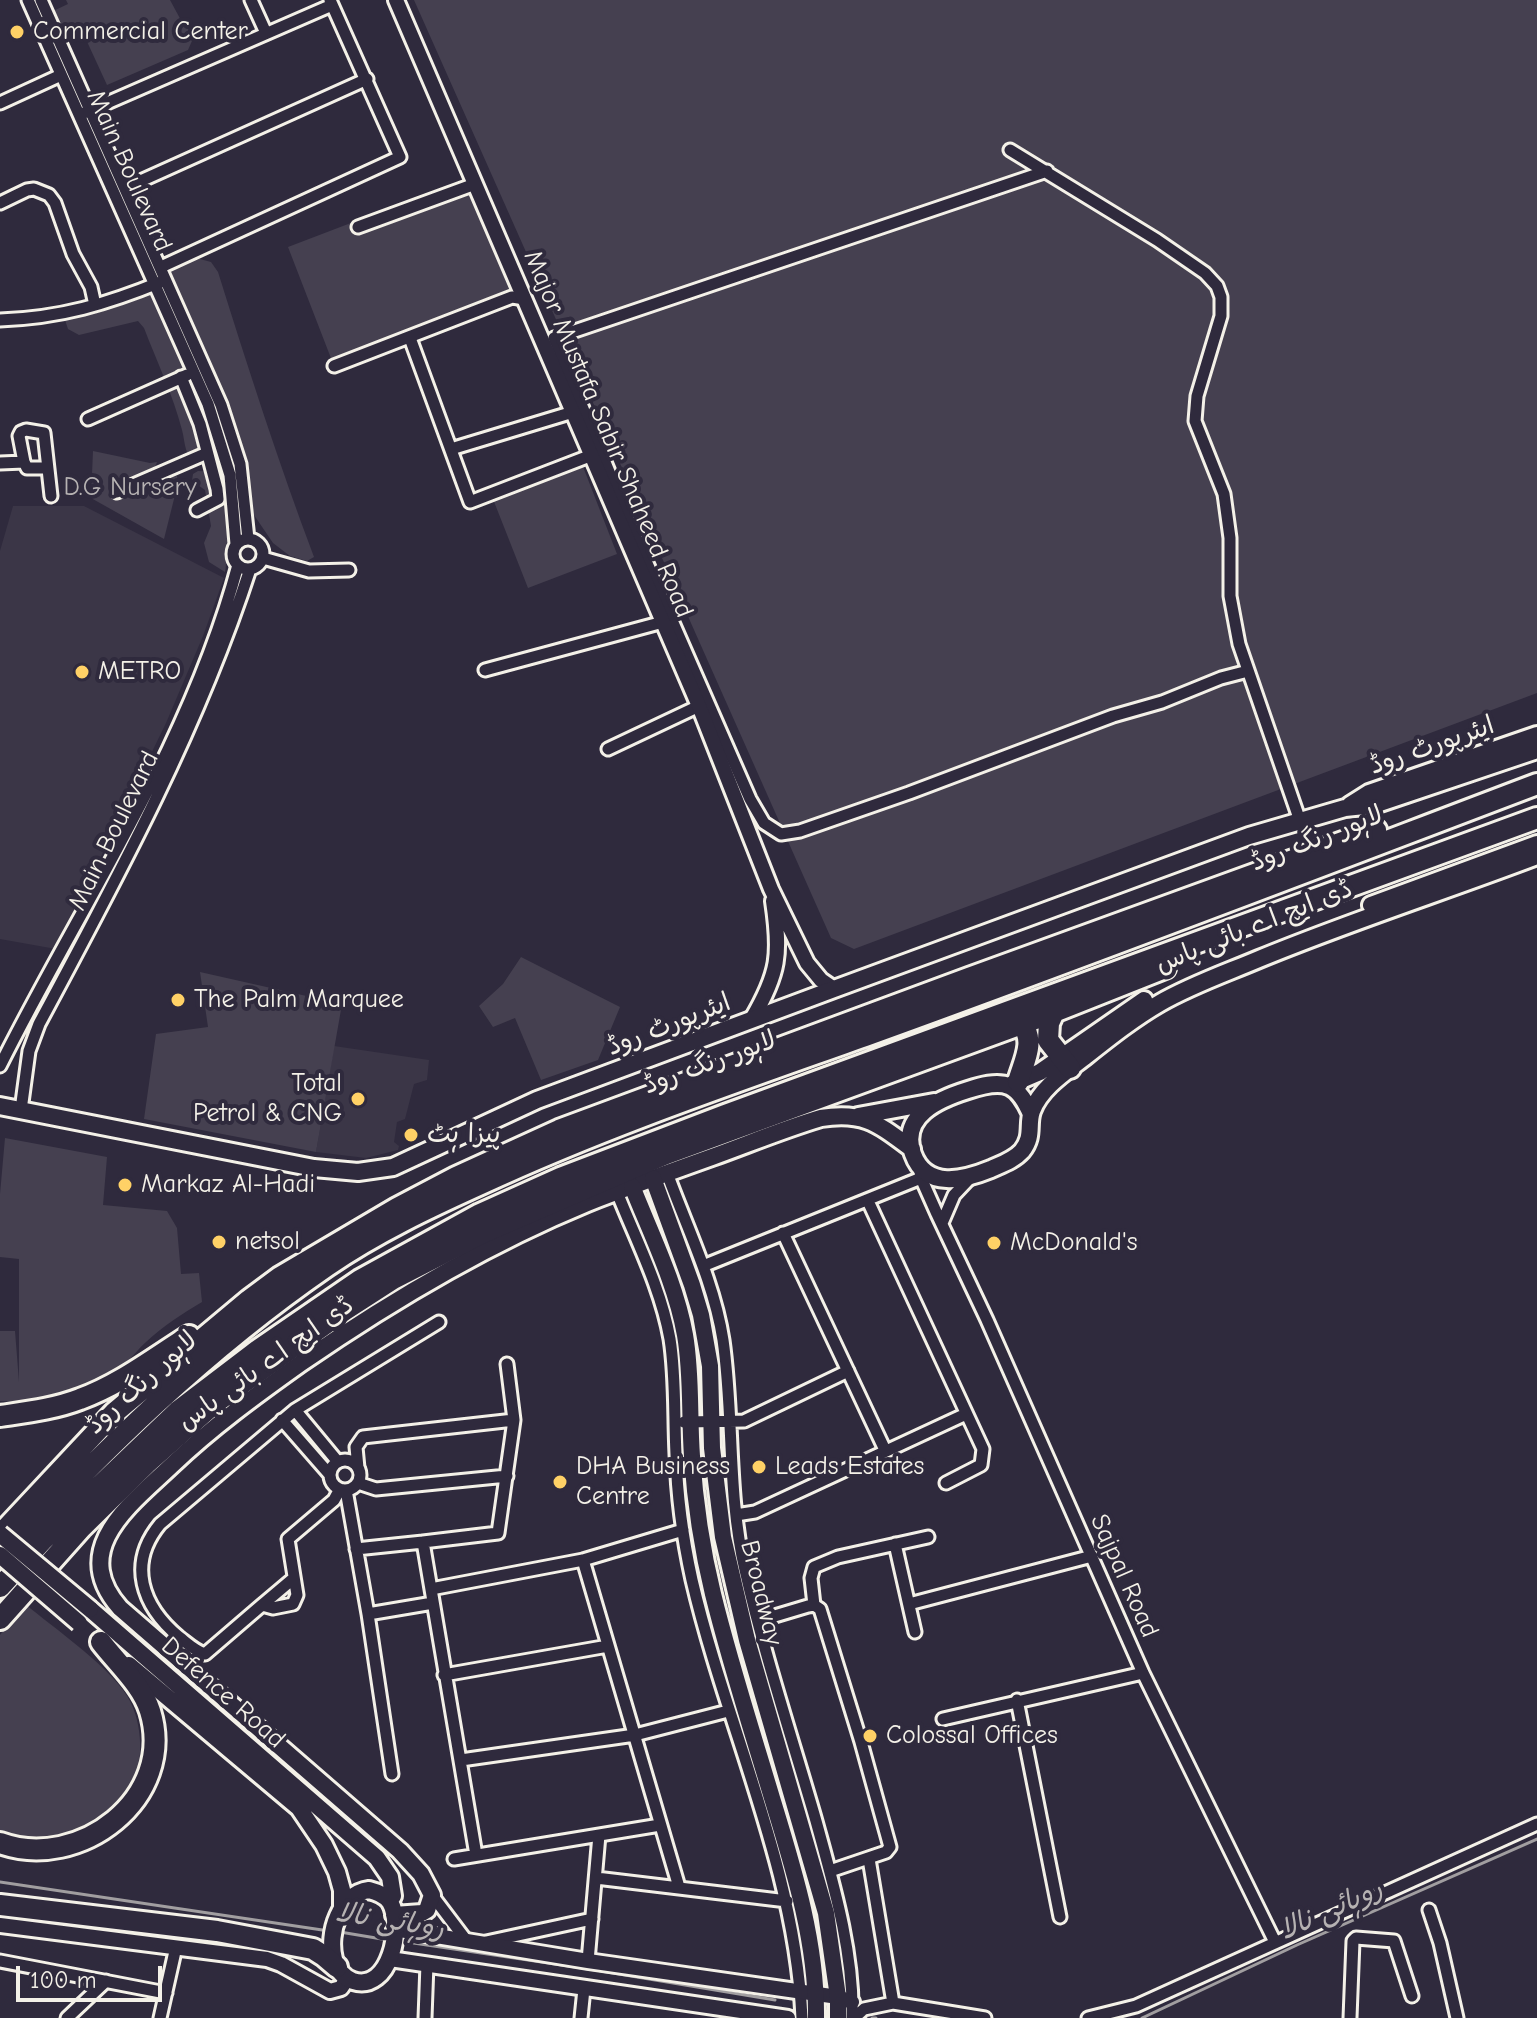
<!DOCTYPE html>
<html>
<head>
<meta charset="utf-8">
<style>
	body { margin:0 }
	#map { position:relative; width:1537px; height:2018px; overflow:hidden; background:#2f2a3d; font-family:"Comic Neue",sans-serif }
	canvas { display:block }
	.scale { position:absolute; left:16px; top:1966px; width:146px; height:36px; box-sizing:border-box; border:4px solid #f4f1e8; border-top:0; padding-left:10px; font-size:24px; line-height:28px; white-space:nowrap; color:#f4f1e8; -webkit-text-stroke:6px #2f2a3d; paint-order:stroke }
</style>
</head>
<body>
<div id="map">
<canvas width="1537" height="2018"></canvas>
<div class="scale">100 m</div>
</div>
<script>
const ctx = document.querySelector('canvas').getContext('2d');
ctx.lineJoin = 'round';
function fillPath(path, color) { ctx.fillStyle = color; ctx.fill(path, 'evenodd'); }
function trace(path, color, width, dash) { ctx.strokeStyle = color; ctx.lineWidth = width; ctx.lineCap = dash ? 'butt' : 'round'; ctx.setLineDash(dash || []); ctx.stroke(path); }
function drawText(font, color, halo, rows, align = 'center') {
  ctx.font = font + ' "Comic Neue","Playpen Sans Arabic",sans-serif'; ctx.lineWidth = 8; ctx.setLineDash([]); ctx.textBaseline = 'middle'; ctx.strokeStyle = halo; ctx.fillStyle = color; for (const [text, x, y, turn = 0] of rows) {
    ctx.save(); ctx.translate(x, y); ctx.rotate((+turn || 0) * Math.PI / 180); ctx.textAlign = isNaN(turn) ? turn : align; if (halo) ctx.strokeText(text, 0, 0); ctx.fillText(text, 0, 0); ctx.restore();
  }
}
fillPath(new Path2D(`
	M13,506H84L224,578L203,636L166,723L56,949L0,939V551Z
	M334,1046L429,1060L427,1080L414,1084L405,1119L397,1122L394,1142L399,1146L398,1150L366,1158L316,1152Z`), '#3b3647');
fillPath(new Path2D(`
	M66,0H170L183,24L195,34L188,50L107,85L78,22L57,31L49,13L68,4Z
	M414,0H1537V693L854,949L831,938Z
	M466,179L512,297L334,366L288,247Z
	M189,256L211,262L218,272C248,368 279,464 314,557L307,561L290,556L273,543L254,515L241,450L228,407L170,274L169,269Z
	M139,295H150L155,298L195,387L219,452L217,458L192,460C184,451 185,441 182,430C173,395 157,362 144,328L138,321L79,335L68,329L65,320Z
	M93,451L150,463L157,462L154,470L161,480L177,476L178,483L164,539L91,498Z
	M580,459L617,554L528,588L491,494Z
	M198,471L218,472C234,488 232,526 227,547C225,555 227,563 225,572L209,562L204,543L211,526L205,490L192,481L193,474Z
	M521,957L620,1007L598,1060L541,1080L515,1018L493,1027L479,1006L503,984Z
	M200,972L342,1004L316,1152L144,1119L156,1034L208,1027Z
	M5,1138L107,1157L103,1205L167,1211L177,1228L181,1274L199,1273L202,1302C182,1314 163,1326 146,1342C138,1349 132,1358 124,1364C89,1394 44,1403 0,1401V1331H15L19,1382V1259L0,1257V1194Z
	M24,1603C53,1628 116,1670 131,1703C144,1731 144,1771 126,1797C101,1835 40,1851 0,1830V1635Z`), '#454050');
trace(new Path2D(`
	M0,1882L329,1931
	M340,1932L388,1940
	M400,1941L602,1971
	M601,1971L775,2000
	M872,2018H876
	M1142,2018L1297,1945L1537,1839`), '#a19ea0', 3);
const minor = new Path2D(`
	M28,0L208,404L230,475L236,544
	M41,0L221,405L240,464L248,539
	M251,0L266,33
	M0,103L61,75
	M84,113L332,5
	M1010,150L1157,240L1205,273L1217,286L1221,297V316L1197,396L1195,421L1224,494L1230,538V596L1239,644L1300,821
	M1047,171L554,338L640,547L750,799L764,823L781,834L800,831L909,793L1113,716L1162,702L1221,678L1248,671
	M125,188L367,79
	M0,203L27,190L34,189L49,195L55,203L73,254L91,287L95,305
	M358,227L475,184
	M161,267L400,157L330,0
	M0,320C60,318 107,304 163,281
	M410,338L470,502L592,455
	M334,366L512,297L525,299
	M181,377L200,424L217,489L218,499L197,510
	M88,419L187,375
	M451,449L573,412
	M24,462L19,436L21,432L26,430L44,433L51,496
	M0,463L24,462L27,468H46
	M117,492L207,453
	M233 554a15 15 0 1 1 30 0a15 15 0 1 1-30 0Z
	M263,558L309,571L349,570
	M485,670L663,622
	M608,749L699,706
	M0,1066C82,902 190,745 238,565
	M21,1110L29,1051L39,1024C118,877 198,729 250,569
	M919,1165L921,1178L937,1214L987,1320L1143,1673L1275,1942
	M667,1173C687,1228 714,1282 723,1340C734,1416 727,1493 745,1570C764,1654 792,1738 816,1821C833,1883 854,1953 852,2018
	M617,1192C636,1240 661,1288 670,1339C676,1377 674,1416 676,1454C677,1496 683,1539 692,1580C726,1726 795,1866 802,2018
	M868,1201L983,1449L981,1465L946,1483
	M942,1223L954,1195L971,1177
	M783,1233L885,1450
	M703,1266L921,1178
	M295,1410L338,1462
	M282,1420L330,1475
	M684,1422L744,1421L848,1371
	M330 1475a15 15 0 1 1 30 0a15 15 0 1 1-30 0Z
	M358,1468L356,1447L363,1437L514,1420
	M358,1483L376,1489L507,1476
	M340,1489L334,1500L288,1539L297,1595L293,1604L273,1608L262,1605L205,1654C195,1651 187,1643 179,1637C142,1606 127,1564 160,1524L295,1410L439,1322
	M346,1490L368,1614
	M736,1515L755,1512L966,1414
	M895,1544L915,1632
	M356,1549L423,1542
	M583,1560L679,1887
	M431,1589L583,1560L683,1530
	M909,1604L1092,1556
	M262,1605L294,1578
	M814,1605L811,1578L814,1567L838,1557L928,1537
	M758,1621L808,1606L814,1605L820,1609L861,1742L890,1847L886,1852L830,1871
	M444,1675L608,1646
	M1017,1700L1060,1917
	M943,1719L1143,1673
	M461,1760L635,1735L728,1711
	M392,1774L368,1614L433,1603
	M476,1855L423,1542L498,1533L514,1420L507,1364
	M454,1859L660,1825
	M869,1859L893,2003
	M596,1878L787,1901
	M432,1895L466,1940
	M1429,1910L1440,1943L1457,2018
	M486,1942L592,1919
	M0,1961L166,1993
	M588,1961L599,1835
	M67,2018L106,1981
	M160,2018L176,1947
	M425,2018L427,1964
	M581,2018L584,1989
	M854,2018L864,2009L893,2003L985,2018
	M1088,2018L1136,2006L1537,1824
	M1350,2018L1353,1941L1356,1938L1394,1941L1412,1996`);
const tertiary = new Path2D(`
	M396,0L699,706L771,889L807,963L821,980L834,989
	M752,1019C779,973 781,954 773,901
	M0,1925L267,1959L281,1964L330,1991L341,1988L347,1979
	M394,1929L588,1961L838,1997L852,2002
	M390,1959L788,2018`);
const secondary = new Path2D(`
	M1350,805L1369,793L1537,735
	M1371,905L1537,844
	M1012,1084L1040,1072L1144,1000
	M0,1106L314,1168L358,1172L393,1167L537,1100L834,989L1249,836L1345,808L1374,805L1537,750
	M1031,1114C1026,1103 1020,1091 1009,1086C997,1081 980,1086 968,1090C939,1099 899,1116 913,1154C926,1190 964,1180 991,1169C1002,1164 1014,1160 1022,1151C1034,1136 1027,1125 1032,1111C1041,1087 1067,1071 1086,1056C1110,1037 1134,1018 1160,1003C1191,985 1226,973 1259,959C1351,921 1445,891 1537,856
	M858,1116L934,1102
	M90,1609L377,1858L390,1877L393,1896L390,1901
	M129,1665L299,1808L324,1845L337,1872L342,1890V1909
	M369,1890C377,1892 386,1896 390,1902C404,1926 390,1993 353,1981C344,1978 336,1969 334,1959C327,1933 340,1894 369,1890Z
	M394,1915L422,1913L427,1910L432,1895L421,1874L400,1851L120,1608C68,1549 131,1504 172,1465C212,1427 256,1395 301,1363C391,1301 485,1245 587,1203C628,1187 670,1172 712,1157C748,1144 784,1129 821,1118C864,1111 878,1124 912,1149`);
const primary = new Path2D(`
	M653,1178L692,1285L701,1315L710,1366L712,1448L723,1537L747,1640L826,1913L838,1997V2018
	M632,1186C651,1234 676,1284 685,1335C692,1375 689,1416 692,1456C695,1502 702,1549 713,1594C730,1663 752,1731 772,1798C794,1870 817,1943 816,2018`);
const motorway = new Path2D(`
	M1054,1012L1049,1023L1048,1040L1070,1068
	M1018,1082C1023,1063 1037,1040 1021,1024
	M0,1416C27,1412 54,1409 80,1399C119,1385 154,1358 189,1336
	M0,1535L114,1413L249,1300L280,1277L397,1208L456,1177L559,1130L969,978L1376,830
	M3,1558C103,1450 205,1350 327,1266C375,1233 428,1208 481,1184C606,1126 736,1082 865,1036C1090,955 1313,869 1537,784
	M0,1587L43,1540L178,1411L258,1350L360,1280L480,1214L560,1178L725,1115L1537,818
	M0,1619L81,1528L146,1464L215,1403L345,1310L393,1279L483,1233L666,1154L1054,1012L1165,968
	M0,1843C79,1872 177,1798 150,1711C142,1685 117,1663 101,1642
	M0,1905L217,1931L313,1949L324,1956L337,1967`);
trace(minor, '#f4f1e8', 17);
trace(tertiary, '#f4f1e8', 20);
trace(secondary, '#f4f1e8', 22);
trace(primary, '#f4f1e8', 22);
trace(motorway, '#f4f1e8', 26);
trace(minor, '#2f2a3d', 11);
trace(tertiary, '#2f2a3d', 14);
trace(secondary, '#2f2a3d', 16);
trace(primary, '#2f2a3d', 16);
trace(motorway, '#2f2a3d', 20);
const secondaryBridge = new Path2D(`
	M0,1534L90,1609
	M0,1555L79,1623`);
trace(secondaryBridge, '#f4f1e8', 22, []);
trace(secondaryBridge, '#2f2a3d', 16);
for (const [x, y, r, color] of [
	[17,32,8,"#ffd166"],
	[82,672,8,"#ffd166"],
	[178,1000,8,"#ffd166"],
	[358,1099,8,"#ffd166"],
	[411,1135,8,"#ffd166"],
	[125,1185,8,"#ffd166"],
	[219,1242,8,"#ffd166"],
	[994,1243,8,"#ffd166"],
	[759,1467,8,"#ffd166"],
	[560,1482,8,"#ffd166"],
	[870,1736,8,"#ffd166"]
]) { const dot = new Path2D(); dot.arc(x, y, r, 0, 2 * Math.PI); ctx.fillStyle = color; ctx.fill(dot); trace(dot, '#2f2a3d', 3); }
drawText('26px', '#f4f1e8', '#2f2a3d', [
	["Commercial Center",33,32],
	["METRO",98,672],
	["The Palm Marquee",194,1000],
	["Total",342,1084,"right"],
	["Petrol & CNG",342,1114,"right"],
	["پیزا ہٹ",427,1135],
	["Markaz Al-Hadi",141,1185],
	["netsol",235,1242],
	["McDonald's",1010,1243],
	["DHA Business",576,1467],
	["Centre",576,1497],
	["Leads Estates",775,1467],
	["Colossal Offices",886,1736]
], 'left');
drawText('26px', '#f4f1e8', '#2f2a3d', [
	["Main Boulevard",129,171,66],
	["Major Mustafa Sabir Shaheed Road",608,434,67],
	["ایئرپورٹ روڈ",1432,746,-19],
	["Main Boulevard",114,831,-64],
	["لاہور رنگ روڈ",1317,839,-21],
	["ڈی ایچ اے بائی پاس",1254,927,-22],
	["ایئرپورٹ روڈ",669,1025,-21],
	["لاہور رنگ روڈ",710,1063,-20],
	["ڈی ایچ اے بائی پاس",266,1364,-36],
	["لاہور رنگ روڈ",142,1383,-42],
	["Sajpal Road",1124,1576,66],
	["Broadway",761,1593,76],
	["Defence Road",223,1693,41]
]);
drawText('26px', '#b7b3b3', '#2f2a3d', [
	["D.G Nursery",130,488]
]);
drawText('italic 28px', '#b6b2b2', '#2f2a3d', [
	["روہائی نالا",1331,1910,-24],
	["روہائی نالا",390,1921,9]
]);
</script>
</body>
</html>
